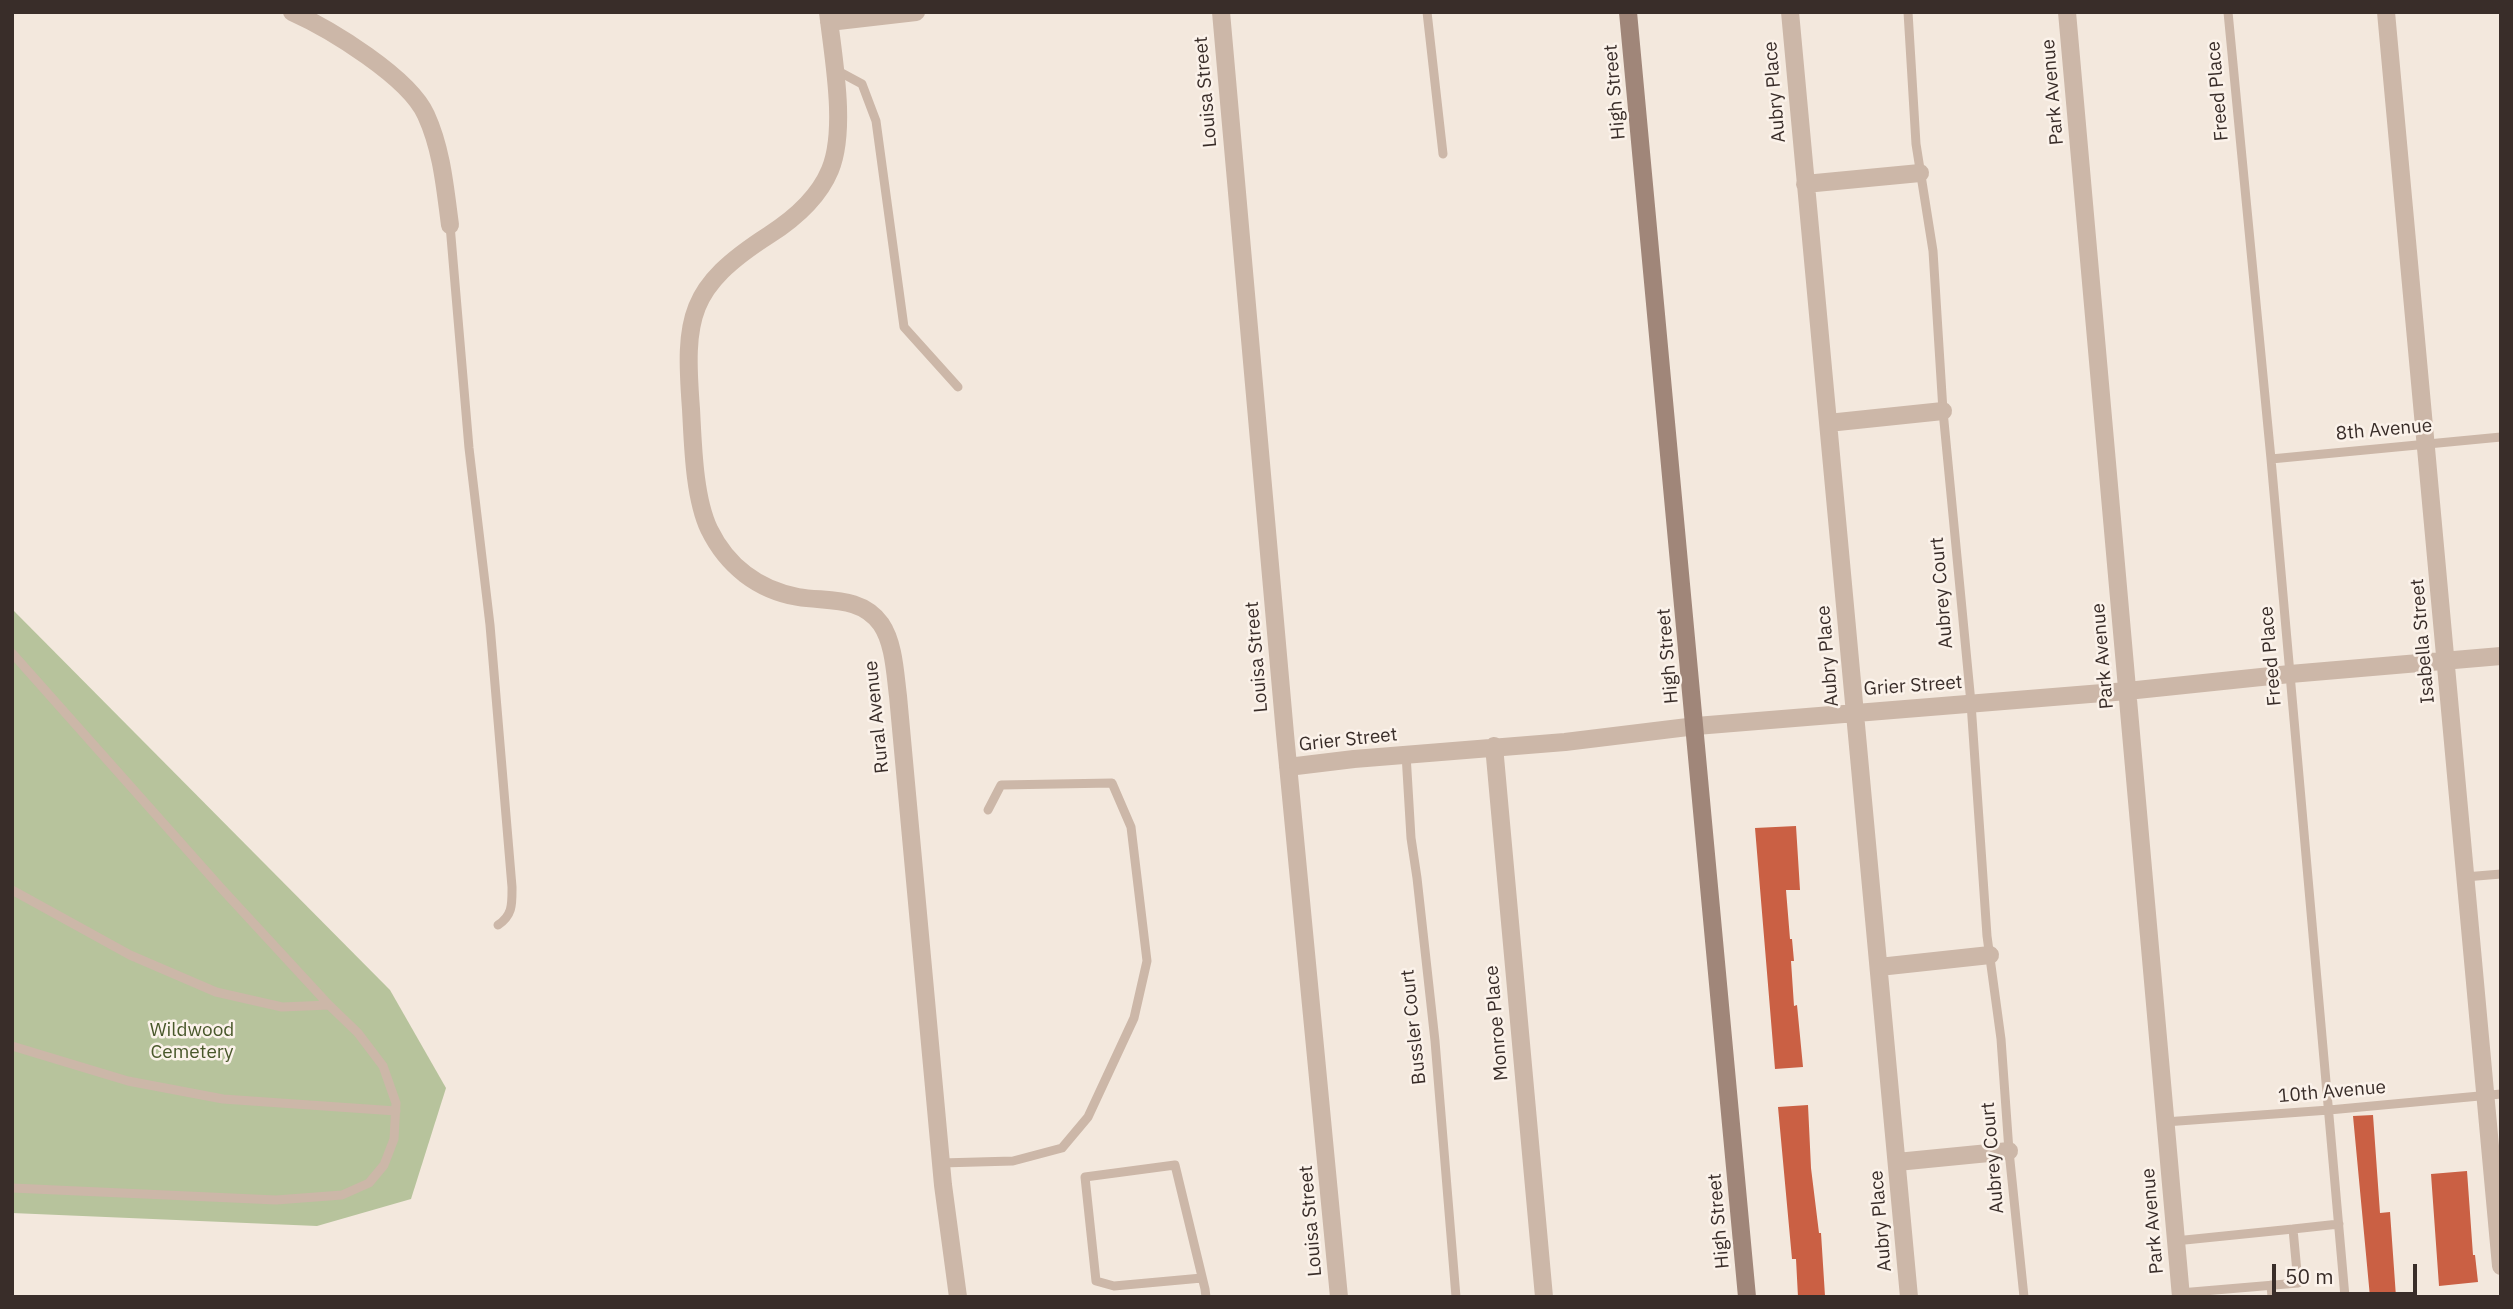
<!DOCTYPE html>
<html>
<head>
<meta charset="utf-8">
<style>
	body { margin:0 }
	#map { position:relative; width:2513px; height:1309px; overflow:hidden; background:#f3e8dd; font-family:"IBM Plex Sans",sans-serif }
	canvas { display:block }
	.frame { position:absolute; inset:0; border:14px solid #392d29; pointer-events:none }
	.scale { position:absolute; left:2272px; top:1264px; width:145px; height:32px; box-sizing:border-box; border:4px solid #392d29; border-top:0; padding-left:9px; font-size:21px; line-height:24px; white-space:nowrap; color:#392d29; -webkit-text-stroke:5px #fbf2ea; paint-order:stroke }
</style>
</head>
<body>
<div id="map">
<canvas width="2513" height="1309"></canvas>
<div class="frame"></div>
<div class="scale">50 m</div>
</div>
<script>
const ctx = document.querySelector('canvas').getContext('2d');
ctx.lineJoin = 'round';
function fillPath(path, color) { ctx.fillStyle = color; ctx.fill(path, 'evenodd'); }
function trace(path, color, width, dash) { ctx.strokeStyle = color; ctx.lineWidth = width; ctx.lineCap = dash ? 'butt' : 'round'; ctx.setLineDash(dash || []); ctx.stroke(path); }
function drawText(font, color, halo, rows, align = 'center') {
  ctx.font = font + ' "IBM Plex Sans",sans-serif'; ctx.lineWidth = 5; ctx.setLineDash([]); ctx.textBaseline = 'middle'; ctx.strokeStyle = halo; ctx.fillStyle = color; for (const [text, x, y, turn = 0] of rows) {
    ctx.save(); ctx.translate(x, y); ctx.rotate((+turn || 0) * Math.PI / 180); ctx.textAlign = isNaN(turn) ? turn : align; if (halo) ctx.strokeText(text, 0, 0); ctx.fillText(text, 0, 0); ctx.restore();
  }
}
fillPath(new Path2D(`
	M12,609L390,990L446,1088L411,1199L317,1226L12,1213Z`), '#b7c39c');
fillPath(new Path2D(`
	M1796,826L1800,890H1786L1790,939H1792L1794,961H1791L1794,1006L1797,1005L1803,1067L1775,1069L1755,828Z
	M1808,1105L1811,1168L1819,1233H1821L1825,1296L1798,1297L1796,1259H1792L1778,1107Z
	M2373,1115L2380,1213L2390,1212L2396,1297H2370L2353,1116Z
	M2467,1171L2473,1255H2475L2478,1282L2439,1286L2431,1174Z`), '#ca6044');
trace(new Path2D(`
	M1427,12L1443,154
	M1908,12L1916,144L1933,251L1943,411L1971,703L1987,936L2001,1039L2009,1151L2024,1297
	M2228,12L2271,459L2345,1297
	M836,70L862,84L876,121L904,327L958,387
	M450,225L469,448L490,625L512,887C512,904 513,915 498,925
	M2271,459L2501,437
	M12,653L221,888L329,1005L358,1033L383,1066L396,1103L394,1139L384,1165L369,1183L342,1195L276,1200L12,1188
	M1406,754L1411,838L1417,878L1435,1041L1456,1297
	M2465,877L2501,874
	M12,890L130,955L216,992L282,1007L329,1005
	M12,1046L128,1081L223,1099L396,1111
	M2165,1122L2329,1110L2501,1094
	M941,1163L1013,1161L1062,1148L1088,1117L1134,1018L1147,961L1131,827L1112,783L1001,785L988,810
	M2293,1229L2339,1224
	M2175,1241L2293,1229L2298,1283L2180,1293
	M1202,1278L1114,1286L1096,1281L1085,1177L1175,1165L1205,1289L1206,1297
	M2271,1285L2272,1297`), '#ccb7a8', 9);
trace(new Path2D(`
	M292,12C330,29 409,77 426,115C442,150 445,188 450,225
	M828,12C833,57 847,129 830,170C818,199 794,219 769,235C688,287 684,317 691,409C693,445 694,497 709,529C727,566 758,590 798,597C828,602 861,596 881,624C894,643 895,673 898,696L943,1185L958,1297
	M1221,12L1285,734L1339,1297
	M1790,12L1909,1297
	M2067,12L2181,1297
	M2386,12L2501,1266
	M829,22L916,12
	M1805,184L1920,173
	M1828,423L1943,411
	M1494,746L1544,1297
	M1288,767L1354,759L1565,742L1696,726L2127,691L2290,674L2501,656
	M1879,967L1990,955
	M1897,1162L2009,1151`), '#ccb7a8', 18);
trace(new Path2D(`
	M1628,12L1747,1297`), '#a08679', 18);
drawText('19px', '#392d29', '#fbf2ea', [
	["Freed Place",2218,91,-95],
	["Louisa Street",1206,92,-95],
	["High Street",1615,92,-95],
	["Aubry Place",1775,92,-95],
	["Park Avenue",2053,92,-95],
	["8th Avenue",2384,430,-5],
	["Aubrey Court",1942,593,-95],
	["Isabella Street",2423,641,-95],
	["High Street",1668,656,-95],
	["Aubry Place",1828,656,-95],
	["Park Avenue",2103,656,-95],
	["Freed Place",2271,656,-95],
	["Louisa Street",1257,657,-95],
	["Grier Street",1913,686,-4],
	["Rural Avenue",877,717,-96],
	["Grier Street",1348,740,-6],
	["Monroe Place",1497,1023,-95],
	["Bussler Court",1414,1027,-96],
	["10th Avenue",2332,1092,-5],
	["Aubrey Court",1993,1158,-95],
	["Louisa Street",1311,1221,-95],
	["High Street",1719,1221,-95],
	["Aubry Place",1881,1221,-95],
	["Park Avenue",2153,1221,-95]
]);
drawText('19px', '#49582b', '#fbf2ea', [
	["Wildwood",192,1031],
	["Cemetery",192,1053]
]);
</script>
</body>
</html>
